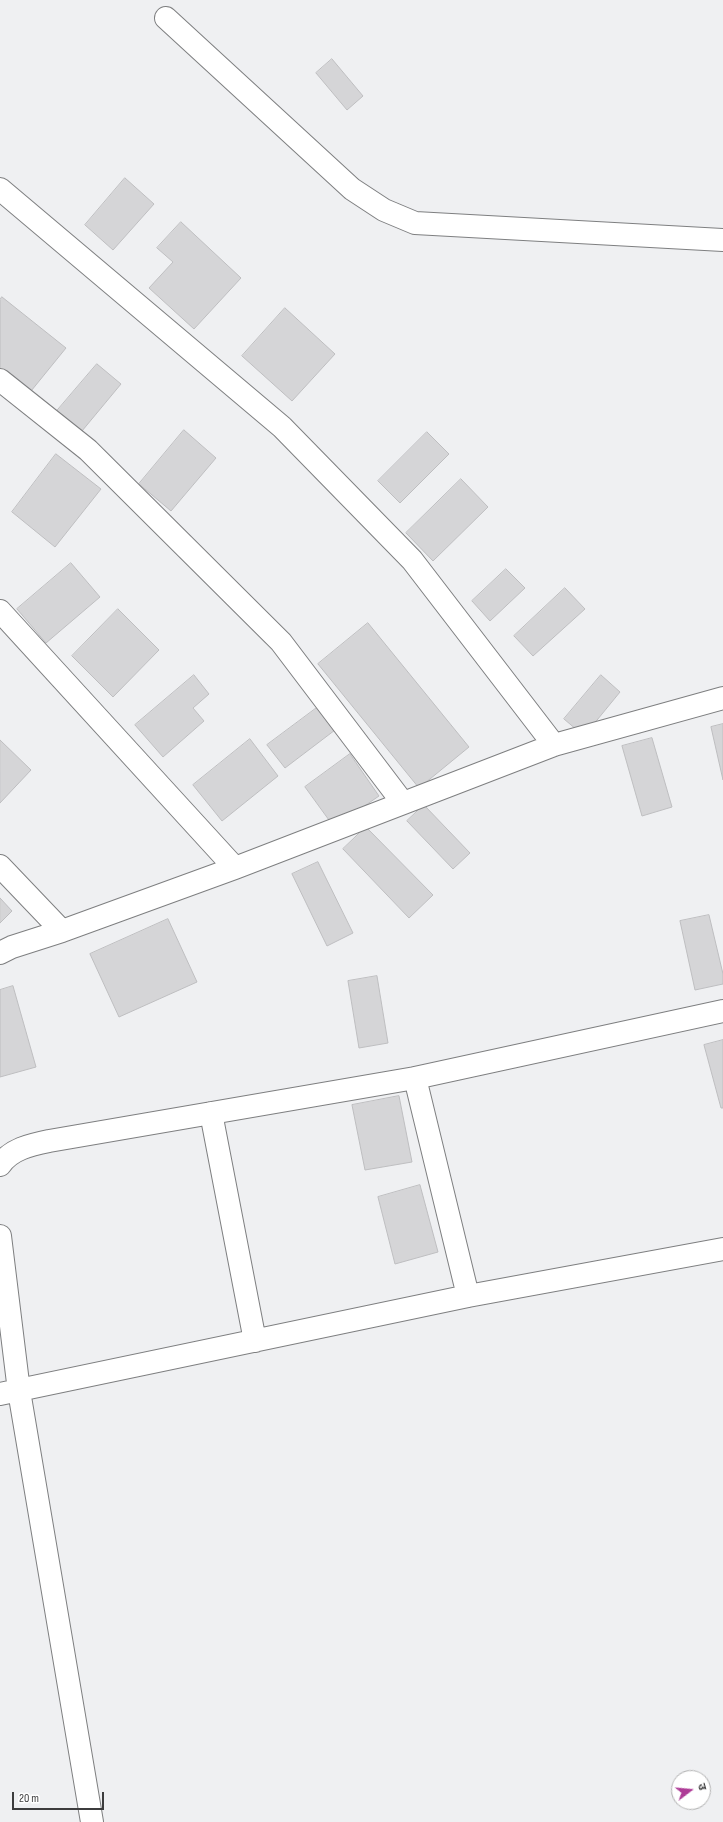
<!DOCTYPE html>
<html>
<head>
<meta charset="utf-8">
<style>
	body { margin:0 }
	#map { position:relative; width:723px; height:1822px; overflow:hidden; background:#eff0f2; font-family:"Sofia Sans Condensed","Noto Sans Devanagari",sans-serif }
	canvas { display:block }
	.north { position:absolute; left:671px; top:1770px; width:40px; height:40px; box-sizing:border-box; background:#fff; border:1px solid #b1b1b1; border-radius:50%; rotate:74deg; font-size:11px; font-weight:700; line-height:16px; text-align:center; color:#3c3c3d }
	.north::after { content:''; display:block; margin:auto; width:14px; height:18px; background:#ae3c97; clip-path:polygon(50% 0,100% 100%,50% 72%,0 100%) }
	.scale { position:absolute; left:12px; top:1792px; width:92px; height:18px; box-sizing:border-box; border:2px solid #3c3c3d; border-top:0; padding-left:5px; font-size:12px; line-height:14px; white-space:nowrap; color:#3c3c3d; -webkit-text-stroke:3px #fff; paint-order:stroke }
</style>
</head>
<body>
<div id="map">
<canvas width="723" height="1822"></canvas>
<div class="north">उ</div>
<div class="scale">20 m</div>
</div>
<script>
const ctx = document.querySelector('canvas').getContext('2d');
ctx.lineJoin = 'round';
function fillPath(path, color) { ctx.fillStyle = color; ctx.fill(path, 'evenodd'); }
function trace(path, color, width, dash) { ctx.strokeStyle = color; ctx.lineWidth = width; ctx.lineCap = dash ? 'butt' : 'round'; ctx.setLineDash(dash || []); ctx.stroke(path); }
const building = new Path2D(`
	M332,59L363,96L347,110L316,73Z
	M125,178L154,204L113,250L85,225Z
	M181,222L241,278L194,329L149,288L173,262L157,248Z
	M2,297L66,348L27,396L0,374V300Z
	M285,308L335,354L292,401L242,356Z
	M97,364L121,384L77,437L50,419Z
	M184,430L216,458L171,511L139,484Z
	M427,432L449,454L400,503L378,481Z
	M56,454L101,489L55,547L12,512Z
	M461,479L488,507L433,561L406,533Z
	M71,563L100,597L46,643L17,609Z
	M506,569L525,588L490,621L472,601Z
	M565,588L585,609L533,656L514,636Z
	M118,609L159,650L113,697L72,656Z
	M368,623L469,747L419,788L318,664Z
	M194,675L209,694L193,708L204,721L163,757L135,725Z
	M601,675L620,692L584,736L564,719Z
	M322,704L339,727L285,768L267,745Z
	M723,724V780L711,727Z
	M652,738L672,807L642,816L622,746Z
	M250,739L278,776L222,821L193,785Z
	M0,740L31,770L0,803Z
	M350,754L379,796L334,827L305,787Z
	M424,805L470,853L453,869L407,821Z
	M366,827L433,895L409,918L343,849Z
	M318,862L353,933L327,946L292,874Z
	M0,898L12,911L0,923Z
	M709,915L723,974V984L695,990L680,921Z
	M168,919L197,982L119,1017L90,954Z
	M377,976L388,1043L359,1048L348,981Z
	M13,986L36,1067L0,1077V990Z
	M723,1040V1108H721L704,1045Z
	M399,1096L412,1162L365,1170L352,1105Z
	M420,1185L438,1252L395,1264L378,1197Z`);
fillPath(building, '#d5d5d7');
trace(building, '#bebec0', 1);
const minor = new Path2D(`
	M166,18L352,189L384,210L415,223L723,240
	M0,189L282,427L412,560L554,745
	M0,380L88,450L281,642L403,803
	M0,611L235,868
	M0,866L62,931L235,868L554,745L723,698
	M0,953L12,947L62,931
	M415,1078L468,1296
	M211,1113L255,1341
	M0,1165C11,1149 30,1145 49,1141L415,1078L723,1011
	M0,1236L19,1391L92,1822
	M0,1394L468,1296L723,1249`);
trace(minor, '#7e7f80', 24);
trace(minor, '#fff', 22);
</script>
</body>
</html>
